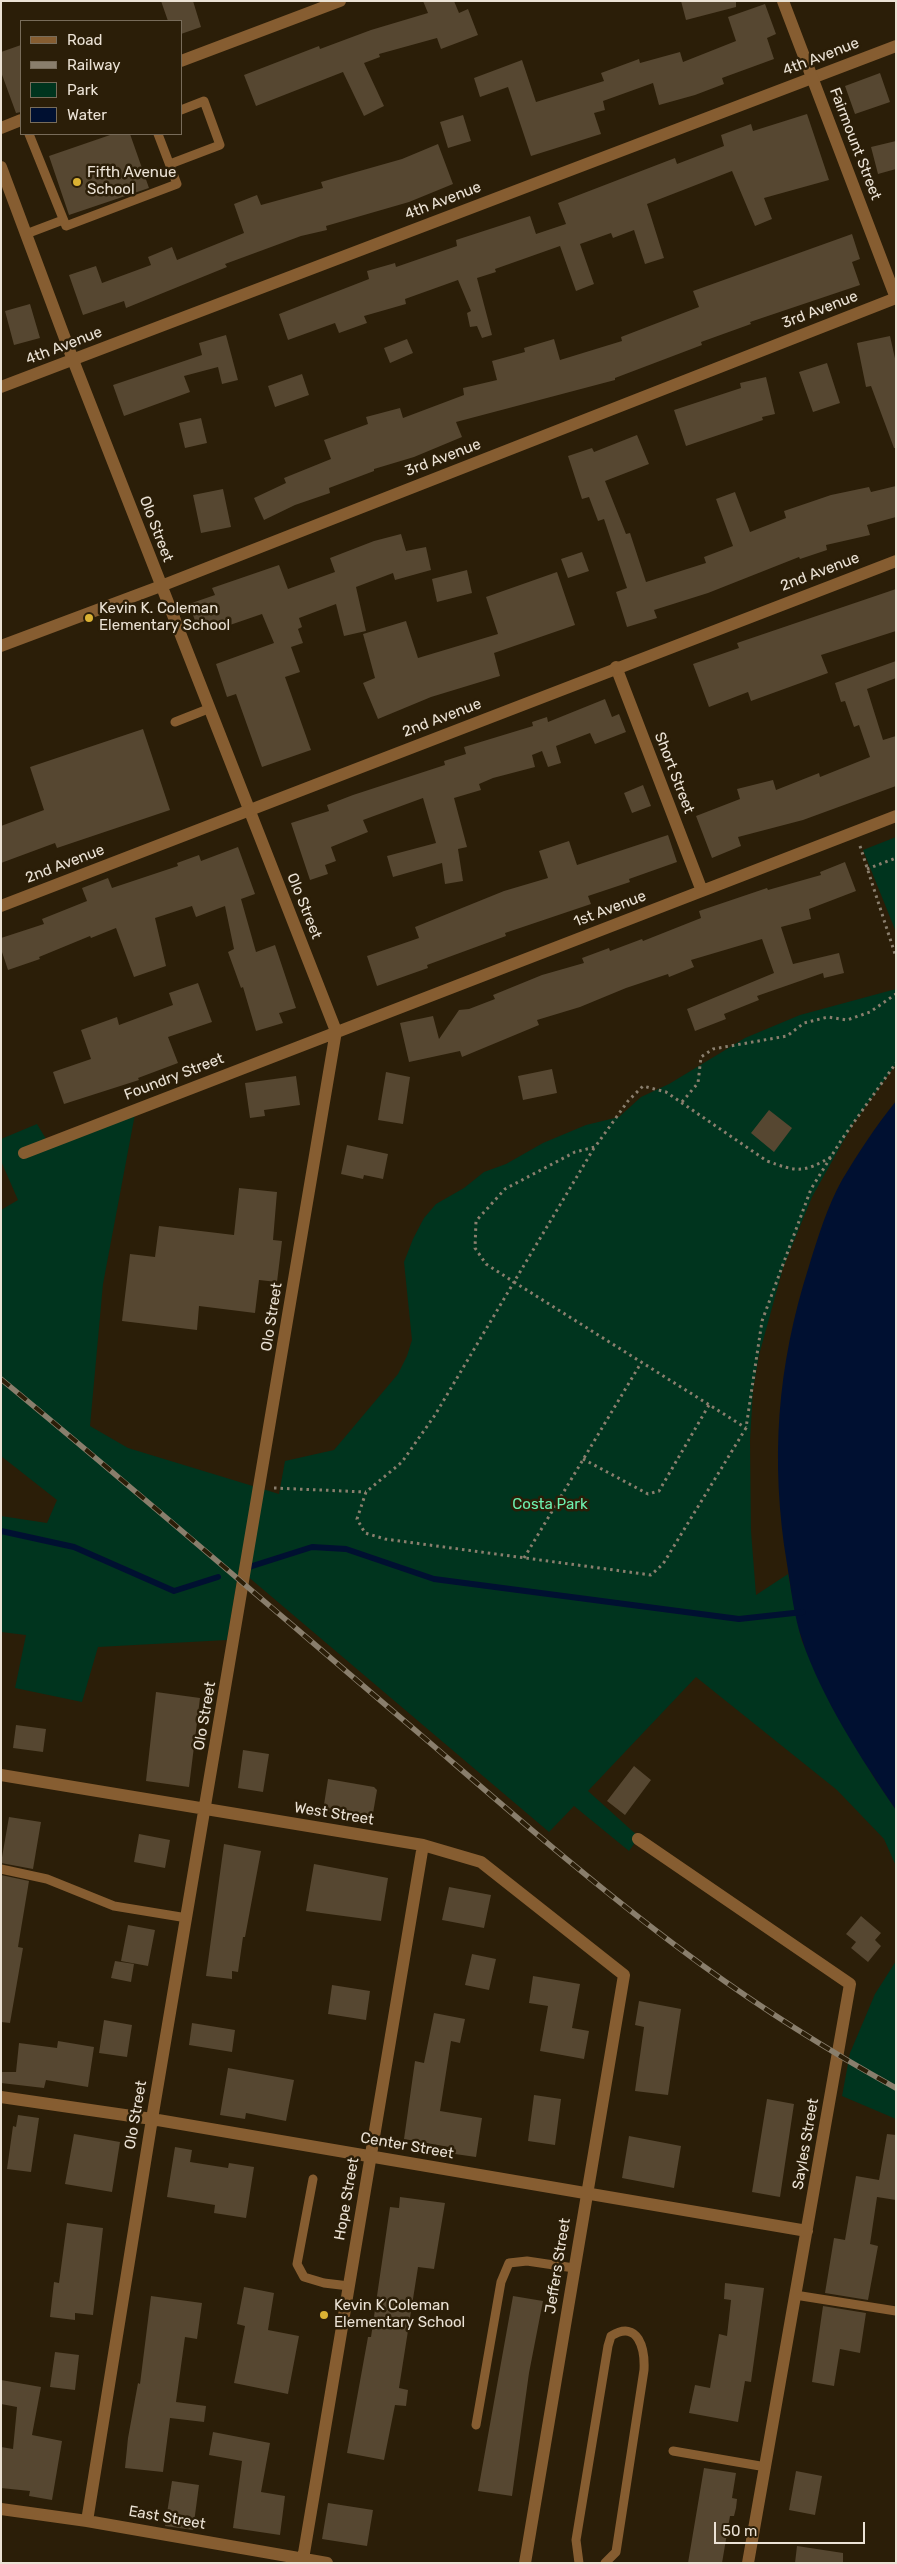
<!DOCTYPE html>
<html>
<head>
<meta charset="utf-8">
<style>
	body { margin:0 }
	#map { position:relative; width:897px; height:2564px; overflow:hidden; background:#2b1e08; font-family:Rubik,sans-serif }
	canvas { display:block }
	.frame { position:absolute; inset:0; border:2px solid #ebe2d5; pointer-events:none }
	.legend { position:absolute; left:20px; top:20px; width:162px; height:115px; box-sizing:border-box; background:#2b1e08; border:1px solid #786c5a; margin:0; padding:6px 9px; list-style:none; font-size:15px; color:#ebe2d5 }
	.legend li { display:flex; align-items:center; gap:10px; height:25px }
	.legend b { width:25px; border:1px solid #786c5a }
	.scale { position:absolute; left:714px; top:2522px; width:151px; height:22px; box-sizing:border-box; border:2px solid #ebe2d5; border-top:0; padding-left:6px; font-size:15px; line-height:18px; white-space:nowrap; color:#ebe2d5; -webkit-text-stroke:4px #2b1e08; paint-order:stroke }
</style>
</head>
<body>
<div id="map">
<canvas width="897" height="2564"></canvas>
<div class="frame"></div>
<ul class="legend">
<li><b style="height:6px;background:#865d31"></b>Road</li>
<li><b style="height:6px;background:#897e6c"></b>Railway</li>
<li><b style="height:14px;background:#00341e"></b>Park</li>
<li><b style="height:14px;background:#001031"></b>Water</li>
</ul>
<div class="scale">50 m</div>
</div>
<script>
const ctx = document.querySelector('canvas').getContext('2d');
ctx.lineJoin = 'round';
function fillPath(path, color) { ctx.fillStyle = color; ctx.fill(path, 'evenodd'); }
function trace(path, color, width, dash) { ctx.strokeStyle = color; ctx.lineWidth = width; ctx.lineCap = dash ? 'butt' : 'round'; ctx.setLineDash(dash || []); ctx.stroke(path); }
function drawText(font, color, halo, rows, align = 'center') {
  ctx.font = font + ' Rubik,sans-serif'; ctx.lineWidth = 5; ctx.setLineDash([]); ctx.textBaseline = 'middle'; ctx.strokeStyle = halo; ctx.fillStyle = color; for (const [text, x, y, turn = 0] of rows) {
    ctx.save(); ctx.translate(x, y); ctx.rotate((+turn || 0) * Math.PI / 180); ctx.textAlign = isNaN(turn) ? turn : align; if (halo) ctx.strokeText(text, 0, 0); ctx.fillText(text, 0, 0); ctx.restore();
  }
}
fillPath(new Path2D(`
	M896,837V932L863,850Z
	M896,989V1064L853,1124L812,1197L783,1268L759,1355L753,1390L750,1441L751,1531L756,1595L788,1574L801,1639L832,1707L873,1776L896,1810V1866L884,1839L837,1790L696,1677L588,1791L639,1837L629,1851L574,1806L549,1832L239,1569L227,1640L98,1647L82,1702L15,1688L26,1635L1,1632V1516L47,1523L57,1500L1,1456V1210L18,1200L1,1161V1139L37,1124L49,1144L135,1114L103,1284L90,1426L128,1448L279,1494L285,1461L334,1450L398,1374L407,1356L412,1340L404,1262L413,1239L424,1218L436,1204L464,1188L484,1172L506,1164L543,1143L586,1125L619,1117L641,1097L669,1084L745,1038L800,1015Z
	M896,1961V2119L842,2096L850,2053L875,1994Z`), '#00341e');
fillPath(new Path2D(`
	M896,1101V1810C862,1760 821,1697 802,1640C794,1616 791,1589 787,1564C770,1461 777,1366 809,1266C818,1237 827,1207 842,1180C858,1153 876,1126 896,1101Z`), '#001031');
trace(new Path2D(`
	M1,1531L74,1547L174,1591L218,1577
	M246,1568L312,1547L346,1549L434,1579L739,1619L803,1612`), '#001031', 6);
fillPath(new Path2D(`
	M161,1H193L201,27L181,34V21H168Z
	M423,1H454L459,13L468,9L478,35L441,49L437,38L379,54L380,57L364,63L384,106L364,116L343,72L256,106L244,75L319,46L320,49L371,30L428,13Z
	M681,1H736V7L686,20Z
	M765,4L776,34L767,38L774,59L722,78L724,84L695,95L659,105L653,83L603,101L605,110L594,113L601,134L531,156L508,87L480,97L474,78L522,60L536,102L604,81L601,73L639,59L640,63L680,52L683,62L736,41L728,17Z
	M21,45V112L16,113L1,72V52Z
	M880,73L890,102L855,114L845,86Z
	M807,114L829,180L764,198L772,219L755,226L732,171L647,204L664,258L645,264L634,230L613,238L611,233L580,244L594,284L576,291L560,246L495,269L496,272L477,278L492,335L482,338L477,326L470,327L467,313L471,311L458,280L405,299L406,304L364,316L367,323L339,333L335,323L288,340L279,314L369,279L367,271L395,263L396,267L457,246L456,240L530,216L536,234L566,224L558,203L675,158L677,164L724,146L721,135L751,124L753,131Z
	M463,115L471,141L448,148L440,122Z
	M113,134H130L149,188L69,215L49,156Z
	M896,141V169L878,174L871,147Z
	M438,144L453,184L409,202L326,226L327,230L301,236L225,264L227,267L126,308L124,301L83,315L69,275L96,266L102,283L151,265L148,257L172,247L177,260L244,233L234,204L257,195L261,205L323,188L321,182L402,159Z
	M852,234L860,259L852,262L860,285L750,322L751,324L701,342L702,345L615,378V380L456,422L462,437L414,457L374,469V471L329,488L330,493L295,505L264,520L254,498L286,483L284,478L331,459L324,440L368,424L366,417L400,408L403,418L464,395L463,388L497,380L492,361L525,352L524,348L554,339L560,360L622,341L621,337L699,307L693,291Z
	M30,304L40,338L14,345L5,311Z
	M226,335L238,380L222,384L218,367L184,376L190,392L124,416L113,385L202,355L199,343Z
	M890,336L896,363V448H894L871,386L866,387L857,343Z
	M407,339L413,353L390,363L384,348Z
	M827,363L840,403L813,412L799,372Z
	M302,374L309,395L275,407L268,386Z
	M766,377L775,414L762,417L763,420L686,446L674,410L741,388L740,383Z
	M201,418L207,443L185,448L179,423Z
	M637,435L649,464L605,481L626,534L630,533L646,582L706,563L704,557L733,546L716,499L735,492L750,532L786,518L784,511L831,495L869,487L871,492L896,486V517L867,525L870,535L826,545L827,550L800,559L799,557L708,593L654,610L657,618L627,627L616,592L627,588L604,519L598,521L589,497L582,499L568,456L592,448L594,452Z
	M223,489L231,527L201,533L193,495Z
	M401,534L406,551L426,547L431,570L395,580L393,573L356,587L366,631L344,636L336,604L299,618L302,627L298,629L303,643L291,647L300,672L285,677L311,750L262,767L236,694L227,697L216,664L274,643L262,614L227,626L225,620L198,629L189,604L215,595L212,588L279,565L288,589L335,572L330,558L374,541Z
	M582,552L589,571L568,578L561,559Z
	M467,570L472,593L437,602L432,579Z
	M557,572L575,625L494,653L500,676L431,697L378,719L363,683L375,678L363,634L406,621L418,658L498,634L486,597Z
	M896,589V631L821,655L828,673L751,701L748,692L709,707L693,664L739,648L737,643Z
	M896,661V678L867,689L883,740L896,736V786L803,820L738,837L741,846L712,858L696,816L740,799L737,789L773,780L776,790L819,773L820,777L870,757L859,725L854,727L845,701L841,702L835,683Z
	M605,699L612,717L619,714L626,732L595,744L590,733L556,746L561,763L548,767L542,751L532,755L535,767L493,778L479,784L481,790L454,798L467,847L458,849L463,881L445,884L442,863L393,877L387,856L436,843L423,798L363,820L368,832L331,847L336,861L325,865L328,874L310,880L291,823L329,811L327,805L353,795L445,765L444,761L466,754L464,747L533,726L532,722L547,717L548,722Z
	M143,729L170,810L57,848L55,843L1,863V826L44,810L30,767Z
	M643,785L651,806L632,813L624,793Z
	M668,835L677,862L629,879L630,882L588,896L591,904L505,933L506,936L427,965L428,968L377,986L367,956L419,938L415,927L504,891L548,878L539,851L569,841L577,865Z
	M238,847L255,894L241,899L256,952L275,945L296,1008L279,1013L283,1023L256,1031L243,987L241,988L228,952L234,949L225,906L196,917L192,906L155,918L166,966L134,977L116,928L91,938L90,936L39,957L40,959L8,970L1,949V938L44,924L42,919L87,901L82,888L108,878L112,888L178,866L177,863L199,855L201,861Z
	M845,862L856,891L809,909L811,919L781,927L793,964L839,953L844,973L824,978L823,973L757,996L759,1000L724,1014L726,1019L695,1031L687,1009L774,973L762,939L691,960L694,967L669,977L668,974L626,988L580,1007L537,1020L539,1025L462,1057L460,1051L409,1062L400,1023L433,1016L439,1039L459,1010L469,1009L495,999L493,995L542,975L584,963L582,958L609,948L610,951L642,939L643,941L701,918L699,911L767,888L768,890L821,875L820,872Z
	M198,983L212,1022L168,1037L178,1063L138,1078L139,1080L64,1104L53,1072L91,1059L81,1030L117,1017L119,1025L173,1005L169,993Z
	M552,1069L557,1093L523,1100L518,1076Z
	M386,1072L410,1077L403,1124L378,1120Z
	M296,1076L300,1105L264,1110L265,1116L250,1118L245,1083Z
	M769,1110L792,1128L774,1152L751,1133Z
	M347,1145L388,1154L383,1179L364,1175L363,1179L341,1174Z
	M239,1188L277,1192L273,1240L282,1241L277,1282L259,1280L255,1313L199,1306L197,1330L122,1321L130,1254L155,1257L159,1226L234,1235Z
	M156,1692L200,1698L189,1787L146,1781Z
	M16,1725L46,1729L43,1752L13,1748Z
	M243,1750L269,1754L263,1792L238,1788Z
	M634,1766L651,1780L625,1815L607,1801Z
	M328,1779L374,1787L377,1790L372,1819L323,1811Z
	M9,1817L41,1822L33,1869L1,1863Z
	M139,1834L170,1840L165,1868L134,1862Z
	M224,1844L261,1851L245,1937H243L238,1972L232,1971V1979L206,1976Z
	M314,1864L388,1878L381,1921L306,1911Z
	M1,1875L29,1881L18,1947L23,1948L10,2023L1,2022Z
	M449,1887L491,1895L484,1928L442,1920Z
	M861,1916L881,1933L875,1940L881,1946L868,1962L851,1948L856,1942L846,1934Z
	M128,1925L155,1930L148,1966L121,1961Z
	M472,1954L496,1959L489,1990L465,1985Z
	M115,1961L134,1964L131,1982L111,1978Z
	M533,1976L580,1984L572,2028L589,2031L584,2059L540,2051L548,2006L529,2003Z
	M332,1985L370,1991L366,2020L328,2014Z
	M639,2001L681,2009L668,2095L635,2091L644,2027L635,2025Z
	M434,2013L465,2019L460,2043L451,2041L440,2111L482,2118L476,2157L448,2153L449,2147L404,2139L415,2061L424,2063Z
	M104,2020L132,2025L127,2057L99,2053Z
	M192,2023L235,2030L232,2052L189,2045Z
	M58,2041L94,2047L88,2087L46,2080L44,2088L1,2083V2072H16L19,2043L57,2048Z
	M228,2068L294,2080L286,2121L246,2113L245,2119L220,2115Z
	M534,2095L561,2099L555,2145L528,2141Z
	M767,2099L794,2104L780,2197L752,2192Z
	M18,2115L39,2118L31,2172L7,2169L13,2126L16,2127Z
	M74,2134L120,2142L112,2192L65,2184Z
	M887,2134L896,2135V2200L877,2197L870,2244L878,2246L868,2300L825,2293L834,2238L845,2240L856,2176L879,2180Z
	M629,2136L681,2146L674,2188L622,2178Z
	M175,2147L192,2150L190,2162L228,2168L229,2163L254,2167L246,2218L214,2213L215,2205L167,2197Z
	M400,2197L445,2203L434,2269L418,2267L399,2388L408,2390L406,2406L395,2405L384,2460L347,2453L368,2337H371L390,2207L399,2208Z
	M67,2223L103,2228L93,2315L75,2313V2320L50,2317L54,2282L59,2283Z
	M725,2283L764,2288L751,2382L745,2381L738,2422L689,2413L695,2385L710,2388L719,2334L727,2336L731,2300L724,2299Z
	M244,2287L274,2293L268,2330L299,2336L288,2394L234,2383L245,2326L237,2324Z
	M151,2296L202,2303L197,2339L185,2337L176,2402L206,2406L204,2422L170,2418L163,2472L125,2468L128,2438L138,2383L140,2384Z
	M513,2296L543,2301L529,2373L512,2496L478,2491Z
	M823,2306L866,2313L860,2353L840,2349L834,2386L812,2382Z
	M55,2352L79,2355L75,2390L50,2387Z
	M1,2380L41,2387L32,2435L62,2441L52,2500L29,2496L30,2491L1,2488V2447L13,2449L17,2407L1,2404Z
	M213,2432L270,2443L261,2492L285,2496L280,2535L233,2528L242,2461L209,2455Z
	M704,2468L736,2473L732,2498L737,2499L736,2508L734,2516H730L722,2563H688Z
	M796,2471L822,2476L815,2515L789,2510Z
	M172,2481L199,2485L193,2530L165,2526Z
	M328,2503L373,2510L367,2546L322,2539Z
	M797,2546L843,2553V2563H795Z`), '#564731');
trace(new Path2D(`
	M860,846L896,957
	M867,869L896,858
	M682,1102L698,1083L701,1057L713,1049L787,1036L804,1023L828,1017L847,1020L870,1012L896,994
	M594,1148L514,1282L746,1428
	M831,1157C803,1173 797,1172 767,1161L666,1092L643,1086L628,1101L595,1147L575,1152L505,1189L476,1221L475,1248L486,1264L514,1282L435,1415L402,1462L366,1492L357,1519L365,1533L385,1539L651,1575L663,1564L746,1428L762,1321L811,1189L842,1139L896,1063
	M583,1459L648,1494L659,1491L709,1405
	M274,1488L366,1492
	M524,1558L641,1363`), '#8a7f6e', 3, [2.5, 4]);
trace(new Path2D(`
	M29,134L66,226L177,184L158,134
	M170,164L220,145L204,101L181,110
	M26,234L63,220
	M175,722L208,709
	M1,1869L47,1879L114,1906L187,1918
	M313,2179L297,2264L304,2277L324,2283L349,2286
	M795,2295L896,2311
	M476,2425L501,2282L509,2263L527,2261L574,2268
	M673,2451L766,2467
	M579,2563L576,2540L608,2346L611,2336C639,2319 645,2350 644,2370L616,2552L605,2563`), '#865d31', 9);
trace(new Path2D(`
	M181,61L340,1
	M1,128L21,120
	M1,167L73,360L336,1031L152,2119L87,2521
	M1,387L896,46
	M1,646L161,586L896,298
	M616,667L702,891
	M24,1153L896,816
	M1,1775L423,1845L481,1862L624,1975L525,2563
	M638,1839L850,1984L748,2563
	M1,2097L152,2119L807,2231
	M1,2509L87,2521L327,2563
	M303,2559L423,1845`), '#865d31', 12);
trace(new Path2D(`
	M783,1L896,298
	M1,906L896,561`), '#865d31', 12);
const rail = new Path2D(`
	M1,1379C143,1496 282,1617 422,1736C513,1814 604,1894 702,1965C764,2010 829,2051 896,2088`);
trace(rail, '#897e6c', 5.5);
trace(rail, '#2b1e08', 4, [11]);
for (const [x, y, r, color] of [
	[77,182,5,"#dbb233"],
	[89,618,5,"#dbb233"],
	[324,2315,5,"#dbb233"]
]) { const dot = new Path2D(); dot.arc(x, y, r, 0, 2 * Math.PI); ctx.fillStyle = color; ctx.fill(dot); trace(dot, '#2b1e08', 2); }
drawText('15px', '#ebe2d5', '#2b1e08', [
	["4th Avenue",821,57,-21],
	["Fairmount Street",855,144,69],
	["4th Avenue",443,201,-21],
	["3rd Avenue",820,310,-21],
	["4th Avenue",64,346,-21],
	["3rd Avenue",443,458,-21],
	["Olo Street",156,529,69],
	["2nd Avenue",820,572,-21],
	["2nd Avenue",442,718,-21],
	["Short Street",674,773,69],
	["2nd Avenue",65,864,-21],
	["Olo Street",304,906,68],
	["1st Avenue",610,909,-21],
	["Foundry Street",174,1077,-21],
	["Olo Street",272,1317,-81],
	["Olo Street",205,1716,-80],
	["West Street",334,1814,9],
	["Olo Street",136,2115,-80],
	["Sayles Street",806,2144,-80],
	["Center Street",407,2146,10],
	["Hope Street",347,2199,-80],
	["Jeffers Street",558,2266,-81],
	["East Street",167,2518,10]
]);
drawText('15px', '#ebe2d5', '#2b1e08', [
	["Fifth Avenue",87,173],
	["School",87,190],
	["Kevin K. Coleman",99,609],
	["Elementary School",99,626],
	["Kevin K Coleman",334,2306],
	["Elementary School",334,2323]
], 'left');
drawText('15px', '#6df1b0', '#2b1e08', [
	["Costa Park",550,1505]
]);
</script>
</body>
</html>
